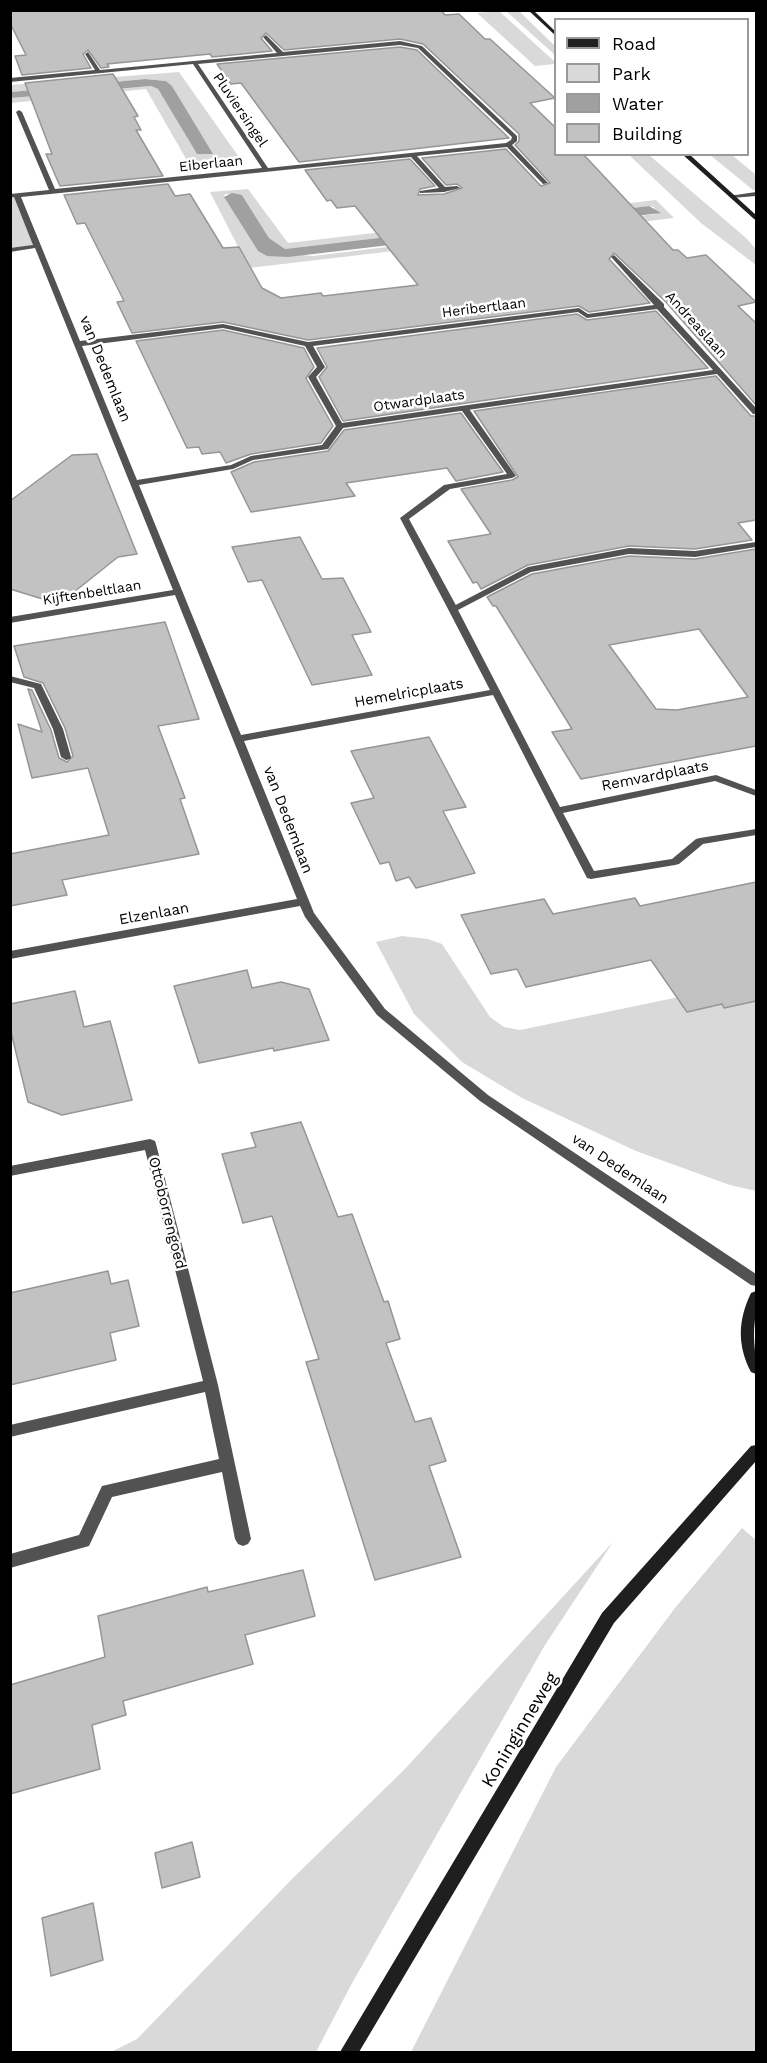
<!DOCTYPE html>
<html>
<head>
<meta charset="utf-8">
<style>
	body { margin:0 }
	#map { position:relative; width:767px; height:2063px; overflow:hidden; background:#fff; font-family:"Work Sans",sans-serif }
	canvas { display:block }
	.frame { position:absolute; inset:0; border:12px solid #000; pointer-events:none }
	.legend { position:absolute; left:554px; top:18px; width:195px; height:138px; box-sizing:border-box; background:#fff; border:2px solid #999; margin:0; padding:8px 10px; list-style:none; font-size:18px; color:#000 }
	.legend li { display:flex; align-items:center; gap:12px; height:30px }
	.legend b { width:30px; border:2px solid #999 }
</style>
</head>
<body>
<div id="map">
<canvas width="767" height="2063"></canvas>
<div class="frame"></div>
<ul class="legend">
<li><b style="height:8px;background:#1f1f1f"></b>Road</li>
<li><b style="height:16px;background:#d9d9d9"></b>Park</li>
<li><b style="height:16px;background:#a0a0a0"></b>Water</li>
<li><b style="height:16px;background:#c2c2c2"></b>Building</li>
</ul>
</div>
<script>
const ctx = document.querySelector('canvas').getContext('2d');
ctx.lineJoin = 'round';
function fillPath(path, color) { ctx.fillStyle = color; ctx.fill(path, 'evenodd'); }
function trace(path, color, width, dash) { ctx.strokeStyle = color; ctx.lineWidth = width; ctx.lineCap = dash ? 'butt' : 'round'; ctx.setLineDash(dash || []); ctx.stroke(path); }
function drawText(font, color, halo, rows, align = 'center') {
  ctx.font = font + ' "Work Sans",sans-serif'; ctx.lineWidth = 5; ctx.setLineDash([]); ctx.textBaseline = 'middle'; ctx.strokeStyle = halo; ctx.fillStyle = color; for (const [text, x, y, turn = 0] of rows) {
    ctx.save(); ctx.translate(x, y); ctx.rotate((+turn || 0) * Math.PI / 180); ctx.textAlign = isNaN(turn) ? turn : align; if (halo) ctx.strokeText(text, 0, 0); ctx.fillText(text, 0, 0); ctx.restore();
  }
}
fillPath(new Path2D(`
	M499,11L555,62V64L535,66L477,13Z
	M506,11H519L555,46V55Z
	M179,72L241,160L189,164L146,89L11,103V98L151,86L158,89L197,154H212L172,86L166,81L145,79L11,92V85Z
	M629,155H649L746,238L756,249V265L701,223Z
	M710,155H732L756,175V190H753Z
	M248,189L288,243L656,200L674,218L249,268L210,192ZM225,194L242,195L269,238L285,249L649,206L654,207L656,214L313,256L258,251L224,197Z
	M14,197L33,243L32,246L11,248L10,198Z
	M402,936L428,939L442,944L490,1017L504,1027L520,1030L756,981V1191L730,1185L636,1151L522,1098L462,1062L414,1014L376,942Z
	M742,1528L756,1540V2052H411L556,1767L675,1608Z
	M613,1542L545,1645L351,1985L316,2052H111L137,2039L294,1877L404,1770Z`), '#d9d9d9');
fillPath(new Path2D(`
	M145,79L166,81L172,86L213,154H197L158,89L151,86L11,98V92Z
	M232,193L242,195L269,238L285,249L649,206L661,213L288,257L267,256L258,251L224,197Z`), '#a0a0a0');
const building = new Path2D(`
	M10,10H441L445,15L459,14L485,39H490L555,98L530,103L555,127V154H583L673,250H678L687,258L706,255L756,302L738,306L756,323V405L666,302L614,253L609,259L650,303L589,312L579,306L308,340L223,322L132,333L117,302L124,301L85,223L77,224L64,195L168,184L175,196L190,194L223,248L239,247L262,288L281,298L321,293L323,296L418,285L355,206L337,208L331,200L327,201L305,170L410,159L435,186L420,189L418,195L444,194L462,188L457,184L446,185L422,158L506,149L541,186L550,183L515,145L519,141V134L423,44L400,39L284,50L266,33L261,38L272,51L212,57L210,54L107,64L109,67L101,68L88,50L83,54L91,68L22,75L15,56L26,55L10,23Z
	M400,47L417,50L509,138L299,162L241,83L231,84L217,64Z
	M113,74L138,116L134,117L141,130H136L163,176L60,186L46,154H52L25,83Z
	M656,311L708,368L343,421L319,377L327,367L317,348L577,314L587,320Z
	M223,330L304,348L314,367L306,378L333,426L321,443L251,454L226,463L220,452L202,454L199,447L187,448L136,341Z
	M716,376L751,416H756V520L738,523L752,540L695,549L629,546L528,565L481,589L477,582L473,583L448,541L491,534L461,489L512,480L518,477L474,411Z
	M461,413L503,472L456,481L447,468L346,483L355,496L251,512L231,472L254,462L328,451L344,430Z
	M97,454L137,554L118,557L59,604L10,589V501L72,455Z
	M300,537L322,579L343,578L371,632L352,635L372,675L312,685L262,580L248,582L232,547Z
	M756,549V746L581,779L552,732L572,729L496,606H493L487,597L532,574L629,556L695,559ZM699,629L748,697L677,710L656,709L609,645Z
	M165,622L199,719L158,726L185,798L180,799L199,854L62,880L67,895L10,906V854L109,835L88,768L32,778L18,724L42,732L28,689L32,690L51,730L59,758L67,762L73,756L65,728L43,683L24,677L14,646Z
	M429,737L466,807L443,811L475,873L416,888L409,877L396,881L389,862L380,864L351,803L374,798L351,751Z
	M756,882V1001L724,1008L722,1004L687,1012L651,960L526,987L517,969L491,974L461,915L544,899L553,914L635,898L640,906Z
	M247,970L252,988L281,982L309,989L329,1040L274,1051L273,1048L199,1063L174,986Z
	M75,991L84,1027L110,1021L132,1100L62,1115L28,1102L10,1028V1004Z
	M301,1122L338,1217L352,1214L384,1302L388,1301L400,1339L386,1343L415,1422L431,1418L446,1461L429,1466L461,1557L375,1580L306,1362L319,1359L272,1216L243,1223L222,1154L256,1147L251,1133Z
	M108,1271L111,1284L128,1280L139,1326L110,1333L116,1360L10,1385V1293Z
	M303,1570L315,1616L245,1635L253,1664L123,1701L126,1715L92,1725L100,1769L10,1794V1685L105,1657L98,1616L207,1587L208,1592Z
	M192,1842L200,1877L162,1888L155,1853Z
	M93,1903L103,1960L51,1976L42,1918Z`);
fillPath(building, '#c2c2c2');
trace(building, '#969696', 1.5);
fillPath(new Path2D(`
	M756,192V196L732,198L729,196Z
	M461,406H467L516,476L512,478L450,489L409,519L458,609L453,612L448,609L400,518L444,485L507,474L460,408Z
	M10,676L41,684L63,729L71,757L70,759L66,760L61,757L53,729L34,688L10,682Z`), '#525252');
fillPath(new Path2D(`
	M266,35L283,52L400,41L422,46L517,136V141L512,145L548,183L543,184L507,147L417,156L445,187L457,186L460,188L444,192L420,193V191L439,188L411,157L21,197L80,341L223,324L308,342L579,308L588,314L654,305L612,258L611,257L614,255L664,304V307L756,408V414H753L717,374L343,428L328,449L253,460L233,469L139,485L241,735L490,690L448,609L528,567L629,548L695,551L756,542V547L695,557L629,554L531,572L458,610L560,807L716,775L756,790V796L715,781L563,813L594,871L672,859L696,839L700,838L756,829V835L703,844L679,864L675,865L591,879L587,878L493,695L244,741L314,913L385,1009L488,1095L756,1274V1286L751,1285L480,1101L377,1015L305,917L300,906L10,959V951L297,899L175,595L10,623V617L173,590L35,248L10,252V248L33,245L14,197L10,198V194L49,190L16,112L19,110L22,112L55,189L262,168L193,64L10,82V78L95,70L85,54L88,52L100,70L277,53L263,37ZM400,45L418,48L512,137L511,140L506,143L268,168L198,64ZM657,309L713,370L342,423L316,377L325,367L313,346L578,312L587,318ZM223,328L305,346L317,367L308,377L336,426L322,445L251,456L231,465L137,480L82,346Z
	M150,1139L155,1141L156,1144L218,1385L251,1539L248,1544L243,1546L238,1544L235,1539L222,1472L112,1497L89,1546L10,1568V1554L79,1535L102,1486L219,1459L205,1392L10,1437V1425L203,1381L145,1150L10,1176V1166Z`), '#525252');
fillPath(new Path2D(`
	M533,10L556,32V36L528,10Z
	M682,154H689L756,215V220L754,219Z
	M756,1291C758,1306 754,1320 754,1335C754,1348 757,1361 756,1374L751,1372C737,1345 738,1320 751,1293Z
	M756,1445V1461L614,1623L359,2052H340L602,1613L751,1446Z`), '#1f1f1f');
drawText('14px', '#000', '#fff', [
	["Pluviersingel",240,110,56],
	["Eiberlaan",211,164,-6],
	["Heribertlaan",484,308,-7],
	["Andreaslaan",696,325,48],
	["Otwardplaats",419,401,-8],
	["Kijftenbeltlaan",92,593,-9]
]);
drawText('15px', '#000', '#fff', [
	["van Dedemlaan",105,369,68],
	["Hemelricplaats",409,693,-10],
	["Remvardplaats",655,776,-11],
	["van Dedemlaan",288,820,69],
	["Elzenlaan",154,914,-10],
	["van Dedemlaan",620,1169,34],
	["Ottoborrengoed",167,1213,76]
]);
drawText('18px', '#000', '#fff', [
	["Koninginneweg",520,1730,-59]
]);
</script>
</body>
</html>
